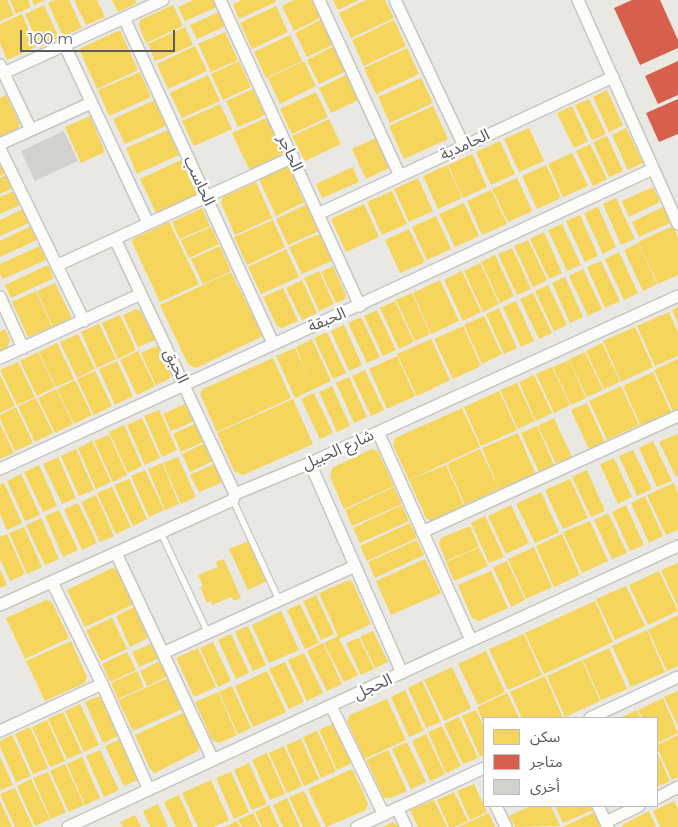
<!DOCTYPE html>
<html>
<head>
<meta charset="utf-8">
<style>
	body { margin:0 }
	#map { position:relative; width:678px; height:827px; overflow:hidden; background:#eae8e2; font-family:Montserrat,"Noto Sans Arabic",sans-serif }
	canvas { display:block }
	.legend { position:absolute; left:483px; top:717px; width:175px; height:90px; box-sizing:border-box; background:#fff; border:1px solid #bcbec0; margin:0; padding:6px 9px; list-style:none; font-size:15px; color:#585c61 }
	.legend li { display:flex; align-items:center; gap:10px; height:25px }
	.legend b { width:25px; border:1px solid #bcbec0 }
	.scale { position:absolute; left:20px; top:30px; width:155px; height:22px; box-sizing:border-box; border:2px solid #585c61; border-top:0; padding-left:6px; font-size:15px; line-height:18px; white-space:nowrap; color:#585c61; -webkit-text-stroke:4px #fff; paint-order:stroke }
</style>
</head>
<body>
<div id="map">
<canvas width="678" height="827"></canvas>
<ul class="legend">
<li><b style="height:14px;background:#f6d55c"></b>سكن</li>
<li><b style="height:14px;background:#d6604d"></b>متاجر</li>
<li><b style="height:14px;background:#d2d1cd"></b>أخرى</li>
</ul>
<div class="scale">100 m</div>
</div>
<script>
const ctx = document.querySelector('canvas').getContext('2d');
ctx.lineJoin = 'round';
function fillPath(path, color) { ctx.fillStyle = color; ctx.fill(path, 'evenodd'); }
function trace(path, color, width, dash) { ctx.strokeStyle = color; ctx.lineWidth = width; ctx.lineCap = dash ? 'butt' : 'round'; ctx.setLineDash(dash || []); ctx.stroke(path); }
function drawText(font, color, halo, rows, align = 'center') {
  ctx.font = font + ' Montserrat,"Noto Sans Arabic",sans-serif'; ctx.lineWidth = 5; ctx.setLineDash([]); ctx.textBaseline = 'middle'; ctx.strokeStyle = halo; ctx.fillStyle = color; for (const [text, x, y, turn = 0] of rows) {
    ctx.save(); ctx.translate(x, y); ctx.rotate((+turn || 0) * Math.PI / 180); ctx.textAlign = isNaN(turn) ? turn : align; if (halo) ctx.strokeText(text, 0, 0); ctx.fillText(text, 0, 0); ctx.restore();
  }
}
fillPath(new Path2D(`
	M0,0H7L14,15L0,21Z
	M10,0H28L31,7L16,14Z
	M32,0H45L34,5Z
	M55,0H69L82,28L63,36L48,3Z
	M74,0H97L105,17L86,25Z
	M112,0H135L137,3L118,12Z
	M194,0H213L217,7L185,21L178,7Z
	M242,0H275L276,2L239,19L233,4Z
	M294,0H313L322,17L294,31L282,6Z
	M333,0H359L338,10Z
	M366,0H385L394,18L351,38L339,13Z
	M44,5L59,38L40,47L25,14Z
	M173,5L183,26L146,43L139,26L140,20Z
	M276,6L288,32L252,49L240,23Z
	M219,12L226,26L197,39L190,25Z
	M22,14L36,47L7,60L0,43V24Z
	M322,19L334,44L307,57L295,33Z
	M394,20L406,46L364,66L352,40Z
	M185,27L193,45L155,61L148,44Z
	M118,31L121,32L138,70L97,89L79,49Z
	M225,32L238,60L211,72L198,44Z
	M290,35L302,61L266,78L254,52Z
	M195,46L207,71L168,89L157,64Z
	M334,46L346,71L319,84L307,60Z
	M407,48L419,74L376,94L364,68Z
	M239,61L251,87L223,100L211,74Z
	M304,61L316,86L280,104L268,78Z
	M140,72L151,97L109,116L98,90Z
	M208,75L220,101L182,118L170,93Z
	M346,75L358,100L331,113L319,88Z
	M421,78L433,103L390,123L378,97Z
	M253,89L265,115L238,127L226,101Z
	M607,90L623,125L609,132L593,97Z
	M316,92L328,117L292,134L280,109Z
	M6,95L20,124L17,129L0,137V98Z
	M589,99L606,134L592,140L575,105Z
	M155,100L166,126L125,144L113,119Z
	M220,104L232,129L194,146L182,121Z
	M433,106L448,139L404,159L389,126Z
	M572,106L588,141L574,148L557,113Z
	M90,116L105,152L81,163L65,127Z
	M266,118L275,136L269,139L275,137L282,152L281,157L250,171L232,133Z
	M329,119L341,144L305,161L292,136Z
	M529,128L544,161L519,172L504,139Z
	M626,128L643,163L628,170L612,135Z
	M168,130L179,155L137,174L126,148Z
	M607,136L623,171L609,177L593,142Z
	M376,138L389,168L366,179L352,149Z
	M500,141L515,174L491,185L476,152Z
	M590,144L607,179L593,186L576,151Z
	M572,153L588,186L563,197L548,164Z
	M472,154L487,187L463,198L448,165Z
	M0,157L7,172L0,176Z
	M181,160L198,196L157,215L140,179Z
	M447,165L462,198L438,209L423,176Z
	M546,165L561,198L537,209L522,176Z
	M288,166L304,202L276,216L259,179Z
	M353,167L359,182L322,198L316,184Z
	M7,175L13,188L0,194V178Z
	M418,178L433,211L409,222L394,189Z
	M517,178L532,211L508,222L492,189Z
	M256,182L272,218L235,235L221,203L223,197Z
	M653,187L660,202L629,217L622,201Z
	M491,190L507,224L482,235L467,201Z
	M14,191L20,205L0,214V197Z
	M392,191L407,224L382,235L367,202Z
	M616,198L635,239L621,245L603,204Z
	M464,203L479,236L455,247L439,214Z
	M307,204L319,231L288,245L276,219Z
	M364,204L379,237L346,252L331,219Z
	M598,207L616,247L603,254L584,213Z
	M663,207L670,223L639,237L632,222Z
	M202,208L210,226L180,239L172,222Z
	M23,209L29,223L0,236V220Z
	M580,215L598,256L585,262L566,221Z
	M436,216L451,249L427,260L412,227Z
	M273,220L285,247L247,265L234,237Z
	M169,222L199,284L160,302L132,242L133,239Z
	M562,224L581,265L567,271L548,230Z
	M31,226L37,240L0,257V241Z
	M673,226L678,237V275L658,284L638,242Z
	M211,227L219,244L189,258L181,240Z
	M409,229L425,262L400,273L385,240Z
	M544,232L562,273L549,279L530,239Z
	M321,233L334,260L302,274L289,247Z
	M528,240L547,280L533,287L514,246Z
	M638,243L657,284L643,291L624,250Z
	M40,246L46,260L3,279L0,274V264Z
	M220,246L231,271L203,284L191,259Z
	M512,248L531,289L517,295L498,254Z
	M286,249L299,277L261,294L248,267Z
	M619,252L638,293L624,300L605,259Z
	M495,255L514,296L500,303L481,262Z
	M601,261L620,301L605,308L587,267Z
	M480,263L499,304L483,312L464,271Z
	M48,265L54,278L11,298L5,285Z
	M333,266L346,295L345,299L336,303L321,272Z
	M583,269L602,309L588,316L569,276Z
	M319,271L334,304L319,311L304,278Z
	M462,271L481,312L463,321L444,280Z
	M231,272L263,336L196,368L188,364L160,305Z
	M565,277L583,317L570,323L552,283Z
	M302,280L317,313L302,320L286,288Z
	M440,280L459,321L431,334L413,293Z
	M55,283L72,318L53,327L37,291Z
	M548,285L567,325L554,331L535,291Z
	M283,288L298,321L282,328L277,326L263,297Z
	M36,291L52,327L28,337L12,302Z
	M412,293L430,334L415,341L396,300Z
	M533,293L552,333L539,339L520,299Z
	M395,301L414,342L399,349L380,308Z
	M516,301L534,341L521,347L503,307Z
	M678,307V324L672,310Z
	M499,308L517,348L504,354L486,314Z
	M136,309L141,311L155,340L138,347L123,315Z
	M377,310L396,350L383,356L364,316Z
	M669,312L678,332V356L655,366L637,326Z
	M120,315L136,350L118,359L102,323Z
	M484,316L502,354L482,364L464,325Z
	M361,317L380,357L367,363L348,323Z
	M99,324L116,359L97,368L81,332Z
	M344,325L362,365L349,371L331,331Z
	M463,326L481,366L453,379L434,339Z
	M635,327L653,367L621,382L603,341Z
	M5,329L10,340L7,348L0,351V332Z
	M327,332L346,373L333,379L314,338Z
	M78,334L95,369L77,378L60,342Z
	M312,339L331,381L295,398L276,356L295,348L309,378L296,347Z
	M431,339L450,380L417,396L397,354Z
	M57,343L74,379L56,387L39,352Z
	M602,343L620,382L604,389L586,351Z
	M158,345L171,374L169,379L156,385L141,353Z
	M138,351L155,386L137,395L120,360Z
	M38,352L55,387L37,396L20,361Z
	M585,352L603,390L587,397L569,359Z
	M397,356L415,396L387,409L369,369Z
	M273,358L291,398L217,432L200,394L203,389Z
	M678,359V409L673,411L654,370Z
	M569,360L586,398L571,405L553,367Z
	M117,361L133,396L115,405L99,369Z
	M18,362L35,397L17,405L0,370Z
	M552,367L570,405L554,413L536,374Z
	M365,370L384,410L371,416L352,376Z
	M95,371L112,406L94,415L77,379Z
	M653,372L671,412L641,426L623,386Z
	M0,375L15,406L0,413Z
	M534,375L552,413L536,421L519,382Z
	M349,377L367,417L354,423L336,383Z
	M75,380L92,415L74,424L57,389Z
	M517,383L535,421L518,429L500,390Z
	M332,386L350,426L337,432L319,392Z
	M621,386L639,425L607,440L589,401Z
	M56,389L73,424L55,433L38,398Z
	M499,391L517,430L481,446L464,407Z
	M314,393L333,433L320,439L301,399Z
	M36,398L53,433L35,442L18,406Z
	M293,399L313,444L243,475L234,471L217,433Z
	M187,403L195,421L171,431L163,414Z
	M587,403L605,442L589,449L571,410Z
	M16,407L33,443L15,451L0,419V415Z
	M462,408L480,447L409,480L393,445L395,438L426,424L430,433L427,424Z
	M159,410L177,450L162,457L144,416Z
	M142,418L160,458L145,465L127,425Z
	M554,418L572,457L556,464L538,426Z
	M197,423L205,441L181,452L173,434Z
	M0,424L14,453L0,459Z
	M124,425L142,466L128,473L109,432Z
	M537,426L554,465L539,472L521,433Z
	M518,433L536,475L500,491L482,448Z
	M678,434V476L676,477L659,442Z
	M109,435L127,475L113,482L94,441Z
	M92,441L111,482L96,489L78,448Z
	M653,441L672,481L657,487L639,448Z
	M205,443L213,461L190,472L182,454Z
	M76,449L94,490L79,496L61,456Z
	M372,449L378,451L394,486L344,509L330,477L332,468Z
	M480,449L499,489L465,505L447,464Z
	M633,450L652,489L637,496L619,456Z
	M58,457L76,498L62,504L43,464Z
	M178,457L196,497L181,504L163,463Z
	M614,458L632,497L618,504L600,464Z
	M162,463L179,504L165,510L148,469Z
	M214,464L223,482L199,492L190,475Z
	M39,465L57,506L43,512L24,472Z
	M446,465L465,508L433,522L426,518L409,480Z
	M145,470L164,510L149,517L131,476Z
	M587,470L605,511L591,517L572,477Z
	M21,474L40,515L25,521L7,481Z
	M129,479L147,519L133,526L114,485Z
	M570,479L588,518L563,529L545,490Z
	M4,483L22,523L7,530L0,514V484Z
	M674,483L678,493V530L666,535L647,495Z
	M112,487L131,527L116,534L97,493Z
	M394,487L402,504L352,526L345,510Z
	M541,492L559,532L535,543L516,504Z
	M96,495L114,536L100,542L81,502Z
	M645,496L663,536L649,543L631,503Z
	M78,503L97,543L82,550L64,509Z
	M402,505L409,521L360,543L353,528Z
	M511,505L529,543L506,554L488,516Z
	M626,505L644,545L630,551L612,512Z
	M59,510L78,550L63,557L45,516Z
	M608,513L627,553L612,559L594,520Z
	M485,516L504,557L489,563L471,523Z
	M41,518L59,559L45,565L26,525Z
	M590,521L608,561L582,573L563,532Z
	M410,523L417,538L367,561L360,546Z
	M470,526L479,547L446,561L439,544L441,538Z
	M24,527L42,567L27,574L9,533Z
	M7,534L25,574L10,581L0,559V537Z
	M562,534L580,575L554,587L536,546Z
	M417,540L424,555L375,578L368,562Z
	M249,541L267,581L248,590L229,549Z
	M534,547L552,587L526,599L508,559Z
	M479,548L488,566L454,581L446,562Z
	M224,559L241,598L235,601L231,597L212,605L211,601L207,603L200,587L203,586L198,575L218,567L216,562Z
	M425,559L441,593L391,615L376,581Z
	M507,561L525,600L511,607L493,567Z
	M678,563V607L661,570Z
	M112,568L118,570L134,604L85,627L67,590Z
	M0,569L7,585L0,588Z
	M491,571L508,608L479,621L472,618L458,585Z
	M659,571L678,611L648,625L629,585Z
	M349,580L352,581L371,624L339,639L358,675L344,682L324,643L338,636L319,593Z
	M626,586L645,626L615,640L596,599Z
	M316,595L334,634L321,640L303,601Z
	M46,600L52,602L69,638L25,659L6,618Z
	M595,601L613,642L544,674L525,633Z
	M300,604L319,643L305,649L287,610Z
	M136,606L150,637L130,647L116,616Z
	M281,611L299,650L269,663L252,625Z
	M678,615V666L667,671L648,630Z
	M112,618L127,649L101,661L86,630Z
	M248,626L266,665L253,671L235,632Z
	M647,630L665,672L631,687L612,646Z
	M373,631L388,662L375,668L360,637Z
	M231,634L249,673L236,679L218,640Z
	M524,634L542,675L508,690L489,649Z
	M359,638L374,669L361,675L346,643Z
	M71,641L87,677L85,683L45,701L26,661Z
	M213,642L231,681L218,687L200,648Z
	M153,643L160,658L139,667L132,652Z
	M323,643L342,684L327,691L307,651Z
	M198,648L216,687L194,697L176,658Z
	M609,648L627,689L601,700L583,660Z
	M486,651L505,692L478,705L458,664Z
	M127,652L136,670L110,682L102,664Z
	M304,653L323,693L307,701L288,660Z
	M582,660L600,701L565,717L547,676Z
	M160,661L168,676L147,686L140,671Z
	M285,662L304,702L289,709L269,669Z
	M452,667L471,708L444,721L424,680Z
	M137,671L144,687L118,699L111,683Z
	M267,671L286,712L253,727L235,686Z
	M545,676L563,718H522L510,692Z
	M168,678L182,709L133,731L118,700Z
	M422,681L441,722L426,728L408,688Z
	M232,686L251,728L238,734L219,692Z
	M405,690L424,731L409,737L391,697Z
	M678,691V726L664,697Z
	M218,692L237,735L219,743L212,740L195,702Z
	M507,693L519,718H484V724L477,707Z
	M100,696L118,736L103,743L85,702Z
	M663,698L678,733L657,743V718H642L638,710Z
	M387,699L406,740L364,759L347,721L350,715Z
	M80,704L99,745L84,752L65,711Z
	M476,710L484,727V755L480,757L462,716Z
	M637,710L641,718H620Z
	M63,712L82,753L67,759L48,719Z
	M185,712L200,744L198,751L155,773L150,769L135,735Z
	M459,717L478,758L463,764L444,724Z
	M47,720L65,761L50,767L32,727Z
	M334,723L352,763L337,770L319,730Z
	M442,726L461,766L446,773L428,732Z
	M30,727L48,768L33,774L15,734Z
	M317,731L336,771L321,778L303,737Z
	M426,734L445,774L430,781L412,741Z
	M12,735L31,776L16,782L0,747V741Z
	M678,735V777L672,780L657,748V745Z
	M120,739L138,780L124,786L105,746Z
	M301,739L319,779L304,786L286,745Z
	M407,742L426,782L411,789L392,749Z
	M284,746L302,786L287,793L269,753Z
	M100,750L119,790L104,797L86,756Z
	M388,750L407,791L390,798H384L366,760Z
	M657,752L670,781L657,787Z
	M267,753L285,794L270,800L252,760Z
	M0,757L13,785L0,790Z
	M82,757L100,798L85,805L67,764Z
	M249,763L267,804L252,810L234,770Z
	M65,764L84,805L69,812L50,771Z
	M352,769L368,803L366,810L326,827L308,789Z
	M48,772L66,812L51,819L33,778Z
	M231,772L249,812L234,819L216,778Z
	M31,779L50,819L35,826L17,786Z
	M211,780L229,820L213,827H198L182,793Z
	M474,784L487,812L470,820L457,791Z
	M15,788L33,827H15L0,794Z
	M304,791L321,827H303L289,797Z
	M454,792L468,821L454,827H449L437,800Z
	M179,795L193,827H176L164,802Z
	M287,798L300,827H283L273,805Z
	M434,800L447,827H418L410,810Z
	M0,801L12,827H0Z
	M674,801L678,809V827H660L653,811Z
	M158,804L168,827H150L143,811Z
	M269,805L279,827H262L255,812Z
	M531,806H551L560,826L515,827L509,816Z
	M555,806H591L593,810L563,823Z
	M649,811L656,827H622L624,824Z
	M595,812L602,827H563Z
	M253,813L260,827H242L238,820Z
	M489,813L495,827H458Z
	M135,815L141,827H123L120,822Z
	M237,821L240,827H224Z
	M393,822L399,827H383Z`), '#f6d55c');
fillPath(new Path2D(`
	M632,0H660L678,40V48L640,65L614,8Z
	M678,61V95L658,104L645,76Z
	M678,99V134L659,142L646,113Z`), '#d6604d');
fillPath(new Path2D(`
	M64,131L78,161L35,181L21,151Z`), '#d2d1cd');
const lane = new Path2D(`
	M233,500L279,600
	M161,533L207,631`);
const street = new Path2D(`
	M220,0L360,306
	M319,0L400,176
	M395,0L464,146
	M578,0L678,224
	M124,18L273,343
	M65,46L148,223
	M0,65L31,130
	M4,73L163,0
	M0,144L91,103
	M0,149L84,321
	M318,214L613,77
	M115,239L235,494
	M58,265L293,157
	M0,297L23,348
	M0,358L141,294
	M378,432L471,640
	M310,463L402,673
	M0,469C218,370 436,270 653,169
	M422,532L678,416
	M116,553L213,760
	M52,582L102,684L149,790
	M0,605L233,500L235,494L310,463L678,296
	M163,653L355,566
	M331,706L384,815
	M590,718L678,677
	M0,731L102,684
	M657,798L678,787
	M496,806L506,827
	M598,806L608,827
	M397,808L406,827
	M606,822L639,806
	M68,827C271,734 474,638 678,546
	M357,827L484,768`);
trace(lane, '#c6c6c4', 8);
trace(street, '#c6c6c4', 14);
trace(lane, '#fcfcfb', 5.5);
trace(street, '#fcfcfb', 11);
drawText('16px', '#585c61', '#fff', [
	["الحامدية",465,145,-25],
	["الحاجر",290,153,65],
	["الحاسب",199,181,65],
	["الحبقة",327,320,-23],
	["الحبق",176,366,65],
	["شارع الحبيل",338,450,-24],
	["الحجل",373,687,-25]
]);
</script>
</body>
</html>
